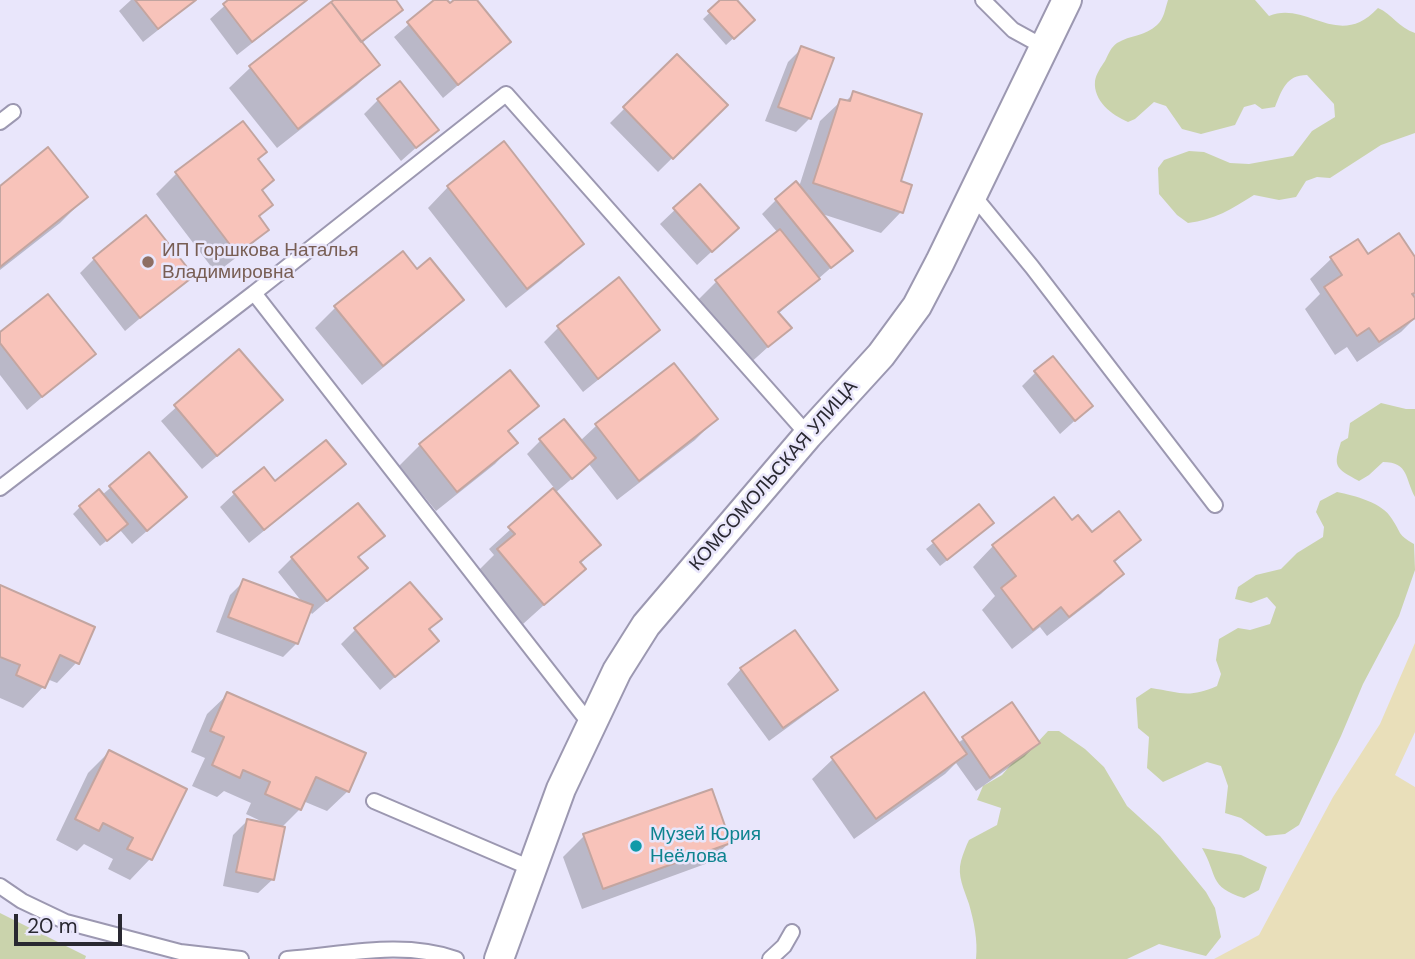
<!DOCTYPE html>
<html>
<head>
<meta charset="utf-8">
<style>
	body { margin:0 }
	#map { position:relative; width:1415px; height:959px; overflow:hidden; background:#e9e6fb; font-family:"DM Sans",sans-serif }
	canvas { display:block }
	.scale { position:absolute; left:14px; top:914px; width:108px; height:32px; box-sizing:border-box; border:4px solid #292831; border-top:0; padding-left:9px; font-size:21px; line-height:24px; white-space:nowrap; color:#292831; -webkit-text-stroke:5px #e9e6fb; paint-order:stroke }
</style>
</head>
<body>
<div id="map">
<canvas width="1415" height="959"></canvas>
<div class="scale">20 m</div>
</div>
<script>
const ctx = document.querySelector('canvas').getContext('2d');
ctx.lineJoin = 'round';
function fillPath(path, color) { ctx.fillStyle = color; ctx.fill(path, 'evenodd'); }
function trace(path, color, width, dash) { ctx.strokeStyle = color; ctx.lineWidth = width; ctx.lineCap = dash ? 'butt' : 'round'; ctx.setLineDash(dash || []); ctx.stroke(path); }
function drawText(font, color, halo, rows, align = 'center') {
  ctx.font = font + ' "DM Sans",sans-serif'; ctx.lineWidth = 5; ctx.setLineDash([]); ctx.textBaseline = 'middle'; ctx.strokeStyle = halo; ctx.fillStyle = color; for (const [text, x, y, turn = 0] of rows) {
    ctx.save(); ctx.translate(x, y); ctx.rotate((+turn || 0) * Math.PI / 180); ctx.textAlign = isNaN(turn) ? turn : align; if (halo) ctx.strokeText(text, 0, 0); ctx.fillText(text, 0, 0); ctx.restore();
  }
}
fillPath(new Path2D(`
	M1168,0H1255L1269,16C1307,0 1338,51 1378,8C1392,14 1399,28 1415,33V133L1381,145L1330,178L1317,177L1306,181L1296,197L1279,200L1254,195C1232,209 1214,220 1188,223L1177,215L1159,194L1158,168L1164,160L1189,151L1204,152L1230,163L1249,164L1293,156L1312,131L1335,117L1334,104L1307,75C1286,75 1282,90 1275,107L1262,109L1255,104L1244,107L1235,125L1201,134L1182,129L1166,106L1154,102L1135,119L1128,122C1112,115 1093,101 1095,81C1096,74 1101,67 1105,61C1108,55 1111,47 1117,43C1130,35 1146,36 1157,25C1164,19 1165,9 1168,0Z
	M1381,403L1406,409H1415V497C1405,479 1409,462 1383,462L1369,475L1359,481C1335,468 1333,467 1341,442L1348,438L1350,423Z
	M1337,492C1355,496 1382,502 1392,519C1402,534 1397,534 1414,544L1415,570L1399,616L1363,684L1341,736L1299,825L1285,834L1266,836L1241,818L1225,813L1228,786L1221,766L1207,762L1163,782L1147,768L1149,737L1138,728L1136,698L1151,688C1179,692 1188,699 1217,686L1221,674L1216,660L1219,639L1238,628L1250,630L1270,624L1276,607L1267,597L1251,603L1235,599L1238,587L1256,575L1281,569L1297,553L1323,537L1324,527L1316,512L1320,501Z
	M1048,731H1059L1085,749L1104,767L1127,806L1160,836L1206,892L1215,908L1221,937L1206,956L1159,944L1127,959H976C978,940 974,922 969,904C964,889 957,876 961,861C963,854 966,846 969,840L997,825L1001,808L977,800L983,786L1002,775L1021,753L1035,745Z
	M1202,848L1241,855L1267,867L1259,890L1244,898C1208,887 1218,875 1202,848Z
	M0,913L86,956L85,959H0Z`), '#cad3ac');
fillPath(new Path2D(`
	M1415,643V732L1395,775L1415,787V959H1214L1259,935L1333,797L1380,724Z`), '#e9dfba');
fillPath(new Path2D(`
	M131,0H196L143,42L119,11Z
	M231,0H307L237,55L210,19Z
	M337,0H393L401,9L361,44L377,65L357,85L277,148L229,88L250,68Z
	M437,0H445L449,6L457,0H475L509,42L443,98L394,37Z
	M723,0H735L753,20L726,45L703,19Z
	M802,48L810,118L796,132L765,121L788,62Z
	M677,56L726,105L658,172L610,123Z
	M854,93L898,182L901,212L881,233L819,213L850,251L778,314L789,328L747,366L696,302L716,282L778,233L762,214L776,200L799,187L820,121L841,101L845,102Z
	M378,100L436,130L401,161L364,114Z
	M257,160L261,191L271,205L258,218L267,230L246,250L216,273L156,194L176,174Z
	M448,187L582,244L561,264L506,308L428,208Z
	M699,187L722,242L697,265L660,224Z
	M0,188L86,197L60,223L0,270Z
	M1357,242L1367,257L1415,260V296L1413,298L1415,302V318L1401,332L1357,362L1347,347L1335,355L1305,309L1320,294L1310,279L1331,259Z
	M94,259L191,275L125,331L80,273Z
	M417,271L462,300L441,320L362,385L315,328L336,307Z
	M618,280L658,329L644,343L583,392L544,342L558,328Z
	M0,335L93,354L27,410L0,375Z
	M239,351L267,414L202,469L161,421Z
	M674,365L716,419L695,440L617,500L589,464L555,493L599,545L580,564L584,569L523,624L478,571L494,555L489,549L555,489L527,454L541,440L580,441L596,426Z
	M1036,372L1091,406L1060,434L1022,386Z
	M509,373L536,406L507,433L515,443L495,464L436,511L399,466L420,445Z
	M149,455L170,511L132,544L120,530L100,546L73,514L80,507L102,495Z
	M343,464L329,478L249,543L220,507L235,493Z
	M978,506L985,530L940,566L926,549Z
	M1072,522L1091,534L1139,540L1114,563L1122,574L1101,594L1047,636L1040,627L1012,649L982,610L995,596L973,567L993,546Z
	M382,535L357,558L365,568L312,614L309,610L297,643L283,657L216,632L230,595L244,581L303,603L278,572L292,558Z
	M0,587L77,662L57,683L47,679L43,687L23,708L0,698Z
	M440,619L428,631L437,641L380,690L341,644L355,630Z
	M741,669L835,689L821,703L769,741L727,684Z
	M228,694L348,791L327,811L303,801L300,809L281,828L273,879L258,893L223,886L233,835L247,821L265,823L246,814L251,803L224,791L217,797L192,786L205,758L191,752L207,714Z
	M1011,704L1038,743L1024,757L976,791L956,763L945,774L854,839L812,779L833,759L958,743Z
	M109,752L184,790L150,859L130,880L108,869L113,859L84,844L77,851L56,840L88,773Z
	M584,836L729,843L708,863L582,909L563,857Z`), '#0003');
const building = new Path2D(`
	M135,0H196L158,29Z
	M228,0H307L252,42L223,4Z
	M334,0H396L403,10L361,42L331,2Z
	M434,0H447L450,3L454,0H477L511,42L458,85L407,22Z
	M720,0H737L755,20L734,39L708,11Z
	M331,2L380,65L298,129L249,66Z
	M801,46L834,58L811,119L778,107Z
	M677,54L728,105L673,159L623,107Z
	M400,81L439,130L416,148L377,99Z
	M853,91L922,114L901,181L912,185L903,213L813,183L840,99L850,101Z
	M243,121L267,152L258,159L274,180L262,190L273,205L259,216L269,230L237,254L175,172Z
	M504,141L584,244L527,289L447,186Z
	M48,147L88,197L0,267V186Z
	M796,181L853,251L831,268L775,199Z
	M700,184L739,228L712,252L673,208Z
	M146,215L194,276L140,318L93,258Z
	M780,229L820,279L778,312L792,328L768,347L715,280Z
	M1399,233L1415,257V293L1412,294L1415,298V318L1379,342L1369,328L1357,336L1324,287L1342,275L1330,257L1358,239L1368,254Z
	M403,251L417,269L430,258L464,300L383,366L334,306Z
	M619,277L660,330L598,379L557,326Z
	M48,294L96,354L42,397L0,343V332Z
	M239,349L283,400L217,456L174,405Z
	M1053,356L1093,406L1075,421L1034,371Z
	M674,363L718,419L639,481L595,424Z
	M510,370L539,406L508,431L518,443L457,492L419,444Z
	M564,419L596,458L572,479L539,439Z
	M326,440L346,464L264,530L233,492L264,467L275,481Z
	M149,452L187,497L147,531L109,486Z
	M553,488L601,545L580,562L586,569L544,605L497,549L515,534L508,527Z
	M99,489L128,524L107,541L79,506Z
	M1054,497L1072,520L1078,515L1092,532L1119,511L1141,540L1114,561L1124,574L1069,617L1061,607L1033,630L1001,588L1016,576L992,545Z
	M358,503L385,536L358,557L368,568L327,601L291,557Z
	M979,504L994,523L947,560L932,541Z
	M243,579L313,605L298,644L228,617Z
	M410,582L442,619L429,629L439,641L395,677L354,628Z
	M0,585L95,627L79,664L60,655L45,688L16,675L20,665L0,657Z
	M795,630L838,690L783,728L740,668Z
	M227,692L366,753L349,792L316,777L301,810L265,794L270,782L243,770L240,778L212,765L224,737L210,731Z
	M924,692L967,754L876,819L831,757Z
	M1012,702L1040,743L990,778L962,737Z
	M109,750L187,789L152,860L127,849L133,838L103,823L99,831L75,819Z
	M712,789L731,843L603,889L583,834Z
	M247,819L285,827L274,880L236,872Z`);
fillPath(building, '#f8c3ba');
trace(building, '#c3a5a0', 2);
const service = new Path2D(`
	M983,0L1013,30L1044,47
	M0,122L13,112
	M973,195L1032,267L1215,505
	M254,293L506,94L808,435
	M0,488L254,293L590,724
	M374,801L533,869
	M0,886L22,901L66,922L180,952L241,959
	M287,959C343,955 401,940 456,959
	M770,959L784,946L792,932`);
const minor = new Path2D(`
	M499,959L561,789L617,671L646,625L808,435L881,355L917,306L940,262L1067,0`);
trace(service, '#9c98b1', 18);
trace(minor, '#9c98b1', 32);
trace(service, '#fff', 14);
trace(minor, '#fff', 28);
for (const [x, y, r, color] of [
	[148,262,7,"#8d6e63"],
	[636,846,7,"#0f9aa8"]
]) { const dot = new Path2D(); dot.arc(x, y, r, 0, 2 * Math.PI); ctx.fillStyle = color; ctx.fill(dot); trace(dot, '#e9e6fb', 2.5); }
drawText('19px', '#785e54', '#e9e6fb', [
	["ИП Горшкова Наталья",162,251],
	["Владимировна",162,273]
], 'left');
drawText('19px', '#292831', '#e9e6fb', [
	["КОМСОМОЛЬСКАЯ УЛИЦА",774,476,-49]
]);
drawText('19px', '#0d838f', '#e9e6fb', [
	["Музей Юрия",650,835],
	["Неёлова",650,857]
], 'left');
</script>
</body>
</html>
